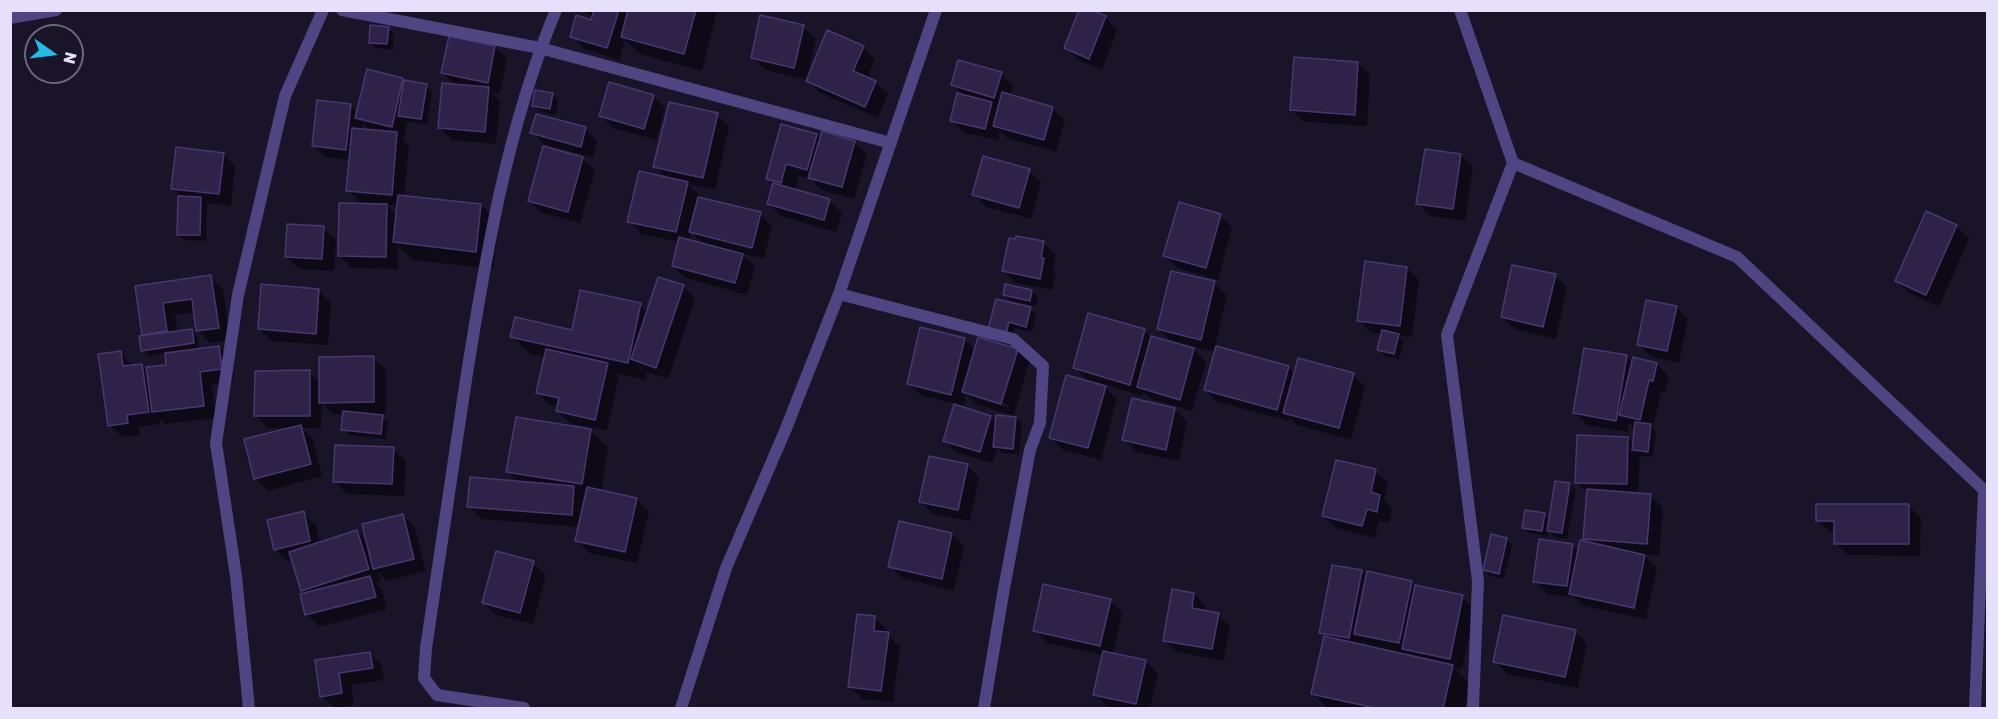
<!DOCTYPE html>
<html>
<head>
<meta charset="utf-8">
<style>
	body { margin:0 }
	#map { position:relative; width:1998px; height:719px; overflow:hidden; background:#1a1429; font-family:Rubik,sans-serif }
	canvas { display:block }
	.frame { position:absolute; inset:0; border:12px solid #e6e0fb; pointer-events:none }
	.north { position:absolute; left:24px; top:24px; width:60px; height:60px; box-sizing:border-box; background:#1a1429; border:2px solid #6c667d; border-radius:50%; rotate:104deg; font-size:16px; font-weight:700; line-height:24px; text-align:center; color:#e6e0fb }
	.north::after { content:''; display:block; margin:auto; width:21px; height:27px; background:#22bde5; clip-path:polygon(50% 0,100% 100%,50% 72%,0 100%) }
</style>
</head>
<body>
<div id="map">
<canvas width="1998" height="719"></canvas>
<div class="frame"></div>
<div class="north">N</div>
</div>
<script>
const ctx = document.querySelector('canvas').getContext('2d');
ctx.lineJoin = 'round';
function fillPath(path, color) { ctx.fillStyle = color; ctx.fill(path, 'evenodd'); }
function trace(path, color, width, dash) { ctx.strokeStyle = color; ctx.lineWidth = width; ctx.lineCap = dash ? 'butt' : 'round'; ctx.setLineDash(dash || []); ctx.stroke(path); }
fillPath(new Path2D(`
	M584,10H716L717,12L702,71L640,54L625,40L619,60L584,49L572,36L592,22L593,18Z
	M1105,17L1117,30L1102,70L1078,60L1066,48Z
	M803,26L816,39L807,78L863,47L875,60L867,78L875,82L888,94L878,118L820,93L808,80L765,70L752,57Z
	M388,28L394,34L393,50L376,48L370,42Z
	M495,47L507,59L500,94L492,93L500,101L496,144L452,140L439,127L456,86L443,73Z
	M1358,63L1370,75L1367,126L1304,122L1291,110Z
	M1001,73L1013,86L1010,96L1052,108L1065,120L1056,152L1007,138L1000,131L998,140L965,133L952,121L964,96L953,85Z
	M403,79L406,82L426,86L432,92L427,125L408,121L403,140L409,146L404,197L481,205L499,223L493,269L413,260L398,246V269L352,268L339,256L362,205L348,190L350,160L326,157L313,145L351,105L358,113ZM363,123L370,131L362,130ZM386,205L399,206L398,216Z
	M552,94L558,100L556,115L540,112L534,105Z
	M653,96L665,108L656,140L613,128L601,116Z
	M717,115L729,127L715,190L688,184L700,196L699,199L760,214L772,226L764,259L741,253L755,267L747,295L686,278L673,266L680,242L641,234L629,221L667,178L655,167ZM691,232L704,245L689,241Z
	M585,129L597,141L593,158L544,144L532,132Z
	M817,135L821,139L854,142L867,155L854,199L822,190L812,180L799,176L795,191L829,201L842,213L836,232L781,216L768,203L774,185L767,178Z
	M544,148L583,159L595,171L580,223L542,213L530,201Z
	M223,154L235,166L231,206L207,203L206,241L184,240L178,234L183,198L173,188Z
	M1461,155L1473,168L1465,221L1430,216L1418,203Z
	M1029,170L1041,183L1031,219L986,207L974,194Z
	M1220,215L1232,228L1218,280L1177,268L1165,256Z
	M1956,226L1969,239L1939,307L1909,293L1896,281Z
	M323,228L336,240L334,271L299,269L286,257Z
	M1043,242L1056,255L1053,269L1056,272L1052,290L1016,283L1004,271Z
	M1407,268L1419,280L1412,337L1398,336L1404,341L1399,359L1385,356L1379,350L1383,334L1371,333L1359,320Z
	M1555,275L1567,288L1556,339L1515,329L1502,317Z
	M211,277L223,289L230,340L210,343L198,330L195,312L175,315L177,332L191,330L197,336L199,350L219,347L231,360L233,381L212,384L216,418L165,424L159,418L160,424L139,427L140,435L122,437L110,425L120,352L133,366L142,365L148,372L168,366L167,353L149,356L143,350L146,337L144,334L137,288Z
	M1214,283L1227,295L1215,347L1288,367L1295,374H1353L1365,387L1351,440L1297,425L1290,418L1289,421L1218,402L1205,390L1216,352L1190,346L1206,362L1192,411L1151,399L1143,392L1142,396L1102,384L1117,399L1101,460L1063,450L1050,437L1090,383L1074,367L1089,315L1145,331L1151,337L1174,344L1159,329Z
	M683,286L695,299L668,379L647,372L646,380L616,373L619,376L607,431L570,423L558,411V407L550,405L538,393L545,358L530,354L512,336L573,331L640,305L648,312Z
	M319,291L331,303L328,345L272,341L259,329Z
	M1032,291L1038,297L1036,306L1010,301L1004,295Z
	M997,300L1030,309L1036,315L1032,332L1015,328L1012,339L996,335Z
	M1676,307L1688,319L1679,363L1651,357L1639,345Z
	M964,339L976,351L1017,350L1029,362L1014,416L976,404L966,394L963,408L991,417L997,423L1016,418L1022,424L1019,454L1001,453L997,449L992,463L957,453L945,440L956,404L921,395L908,383ZM976,395L1009,405L1008,408L976,398Z
	M1626,357L1633,363L1657,364L1669,377L1665,393L1661,392L1653,428L1656,432L1653,457L1640,456L1638,495H1650L1663,508L1659,556L1643,554L1657,568L1646,619L1583,606L1575,597L1547,594L1535,581L1573,546L1579,552L1590,544L1585,539L1588,493L1577,482L1628,438L1634,444L1636,428L1629,423L1628,432L1587,425L1575,413Z
	M373,358L386,370V414H379L388,422L386,439L349,435L343,429L344,414L333,415L322,403L321,428H302L313,439L322,476L268,491L255,478L289,428H268L256,416L309,372L321,383Z
	M1175,409L1187,422L1179,461L1136,452L1124,439Z
	M590,430L608,448L601,492L636,499L649,512L637,563L589,553L577,540L580,527L481,519L469,506L519,483L508,471Z
	M393,449L406,461L404,496L347,494L335,482Z
	M967,465L979,478L970,521L933,514L920,501Z
	M1375,471L1388,483L1384,500L1392,508L1389,523L1379,521L1375,538L1336,528L1324,516Z
	M1570,484L1576,490L1567,539L1554,537L1549,531L1548,536L1529,533L1523,527L1544,515L1550,520Z
	M1909,506L1921,518L1920,556L1848,555L1835,543V532H1830L1818,520Z
	M303,513L316,525L320,543L357,531L368,543L403,515L415,528L426,571L387,581L378,572L381,582L375,583L382,590L387,609L319,627L307,614L306,594L303,591L293,560L288,561L275,549Z
	M900,523L952,534L964,547L954,591L902,578L890,566Z
	M1506,539L1512,545L1504,579L1490,576L1484,570Z
	M533,563L546,575L533,624L496,615L484,603Z
	M1361,572L1367,577L1412,583L1416,587L1462,597L1475,609L1462,670L1455,669L1470,684L1465,708H1328L1313,694L1325,638L1320,632ZM1363,641L1370,648L1362,646Z
	M1194,594L1206,607L1205,612L1218,614L1230,627L1224,661L1177,652L1164,640Z
	M1110,600L1122,613L1113,654L1145,661L1158,674L1150,708L1107,707L1095,694L1103,655L1047,643L1035,630Z
	M874,617L887,630L886,634L900,646L893,702L862,699L849,686Z
	M1575,631L1587,644L1578,688L1507,674L1495,661Z
	M370,653L382,666L384,680L351,685L354,705L334,708L322,696L317,662Z`), '#0007');
const building = new Path2D(`
	M594,10H619L607,48L570,37L576,15L591,20Z
	M628,10H696L684,54L621,37Z
	M1079,10H1091L1106,16L1089,59L1064,48Z
	M760,15L804,25L794,68L751,58Z
	M370,25L389,27L387,44L369,43Z
	M827,30L864,46L853,71L876,81L865,107L806,81Z
	M449,36L495,46L488,83L441,73Z
	M1294,57L1358,62L1355,115L1290,110Z
	M958,60L1002,72L994,98L951,85Z
	M367,69L403,78L392,127L355,118Z
	M404,80L427,84L421,119L398,116Z
	M609,82L654,95L644,129L599,116Z
	M442,83L489,87L485,132L438,128Z
	M535,90L553,93L550,109L532,106Z
	M1002,92L1053,107L1044,140L993,126Z
	M957,93L992,102L985,129L950,121Z
	M317,100L351,104L346,150L312,146Z
	M669,102L718,113L703,178L653,167Z
	M536,114L586,127L581,147L530,133Z
	M781,124L817,134L807,170L786,164L781,183L766,179Z
	M352,128L397,132L392,195L346,191Z
	M822,131L855,141L842,187L808,178Z
	M543,146L583,157L568,212L528,201Z
	M176,147L224,153L219,194L171,189Z
	M1425,149L1461,154L1453,209L1416,204Z
	M983,156L1030,169L1019,208L972,195Z
	M639,171L688,182L676,232L627,222Z
	M773,183L830,199L824,220L767,204Z
	M398,195L481,204L476,252L393,242Z
	M178,196L201,197L200,235H177Z
	M698,197L761,212L752,248L689,232Z
	M1179,202L1221,214L1206,268L1163,256Z
	M339,203L387,204L386,257L338,256Z
	M1926,211L1957,225L1926,295L1895,281Z
	M287,224L324,226L322,259L285,257Z
	M1016,236L1044,241L1041,258H1044L1040,279L1002,271L1009,238L1015,239Z
	M679,237L743,254L735,283L672,266Z
	M1365,261L1407,267L1400,326L1357,321Z
	M1512,265L1556,274L1543,327L1501,317Z
	M1171,271L1215,281L1201,340L1157,329Z
	M211,275L219,328L196,331L192,299L163,303L167,331L142,335L135,286Z
	M658,277L684,285L656,368L631,359Z
	M261,284L319,289L316,334L258,329Z
	M1005,284L1032,290L1030,301L1003,295Z
	M580,290L641,303L628,363L510,337L515,317L572,330Z
	M996,299L1031,307L1026,327L1009,322L1006,334L988,329Z
	M1646,300L1677,306L1667,351L1637,345Z
	M1088,313L1145,329L1130,385L1073,368Z
	M920,327L965,338L951,395L907,384Z
	M192,329L194,343L141,351L139,336Z
	M1382,330L1399,334L1394,354L1377,350Z
	M1151,336L1194,348L1180,400L1137,387Z
	M978,337L1018,349L1001,404L962,392Z
	M219,346L222,369L200,372L204,406L152,412L146,367L166,365L165,353Z
	M1216,346L1289,366L1277,410L1204,390Z
	M1584,348L1627,355L1616,421L1573,413Z
	M546,349L608,363L595,420L556,411L559,398L536,393Z
	M121,351L123,366L142,364L149,412L127,415L128,423L108,426L98,354Z
	M374,356V402L319,403V357Z
	M1633,357L1657,363L1653,381L1649,380L1640,420L1619,415Z
	M1298,358L1354,373L1339,428L1283,413Z
	M310,370V416H254L255,371Z
	M1066,375L1106,386L1088,448L1049,438Z
	M1132,398L1175,408L1166,450L1122,440Z
	M954,404L991,416L980,452L943,441Z
	M343,411L383,415L381,434L341,430Z
	M996,415L1016,417L1013,449L993,447Z
	M516,417L591,429L582,484L506,472Z
	M1635,422L1651,424L1648,452L1632,450Z
	M301,425L311,464L254,479L244,439Z
	M1577,435L1628,437L1627,484L1575,483Z
	M335,445L394,447L392,484L333,482Z
	M929,456L968,464L958,510L919,502Z
	M1336,460L1376,469L1371,492L1380,495L1377,512L1367,509L1362,526L1322,516Z
	M470,477L574,486L572,515L467,507Z
	M1555,481L1570,483L1562,533L1547,531Z
	M587,487L637,498L625,552L575,541Z
	M1587,489L1651,494L1647,544L1583,539Z
	M1816,504H1909V544H1834V521H1816Z
	M1525,510L1545,513L1542,531L1522,528Z
	M304,511L310,541L274,550L267,520Z
	M403,514L414,559L373,569L362,524Z
	M899,521L952,533L942,579L888,567Z
	M357,530L369,569L301,591L289,552Z
	M1491,534L1507,538L1499,574L1483,570Z
	M1539,539L1573,544L1567,586L1533,582Z
	M1580,540L1645,555L1634,608L1569,594Z
	M496,551L534,561L520,613L482,603Z
	M1332,565L1362,570L1349,638L1319,633Z
	M1367,571L1412,581L1399,643L1354,634Z
	M370,576L376,597L305,615L300,594Z
	M1043,584L1111,599L1100,646L1033,631Z
	M1415,585L1463,595L1450,659L1402,649Z
	M1172,589L1194,593L1192,608L1219,613L1212,649L1163,641Z
	M857,614L875,616L874,631L889,632L881,691L848,687Z
	M1503,615L1576,630L1565,677L1493,662Z
	M1324,636L1453,665L1443,708H1375L1311,694Z
	M1103,651L1146,660L1136,704L1093,695Z
	M370,652L373,668L339,673L342,693L320,697L315,660Z`);
fillPath(building, '#2e2248');
trace(building, '#493771', 1.5);
trace(new Path2D(`
	M342,10L540,48L891,143
	M1460,10L1513,163L1737,257L1984,490L1975,708
	M10,18L56,10
	M839,294L1013,339L1043,366L1040,423L1030,450L1003,594L984,708
	M249,708L236,576L216,443L238,295L285,96L323,10
	M524,708L437,695L424,678L426,648C439,560 452,473 465,386C485,259 506,130 556,10
	M681,708L726,568L785,431L839,294L936,10
	M1473,708L1478,581L1447,335L1513,163`), '#4e4582', 12);
</script>
</body>
</html>
